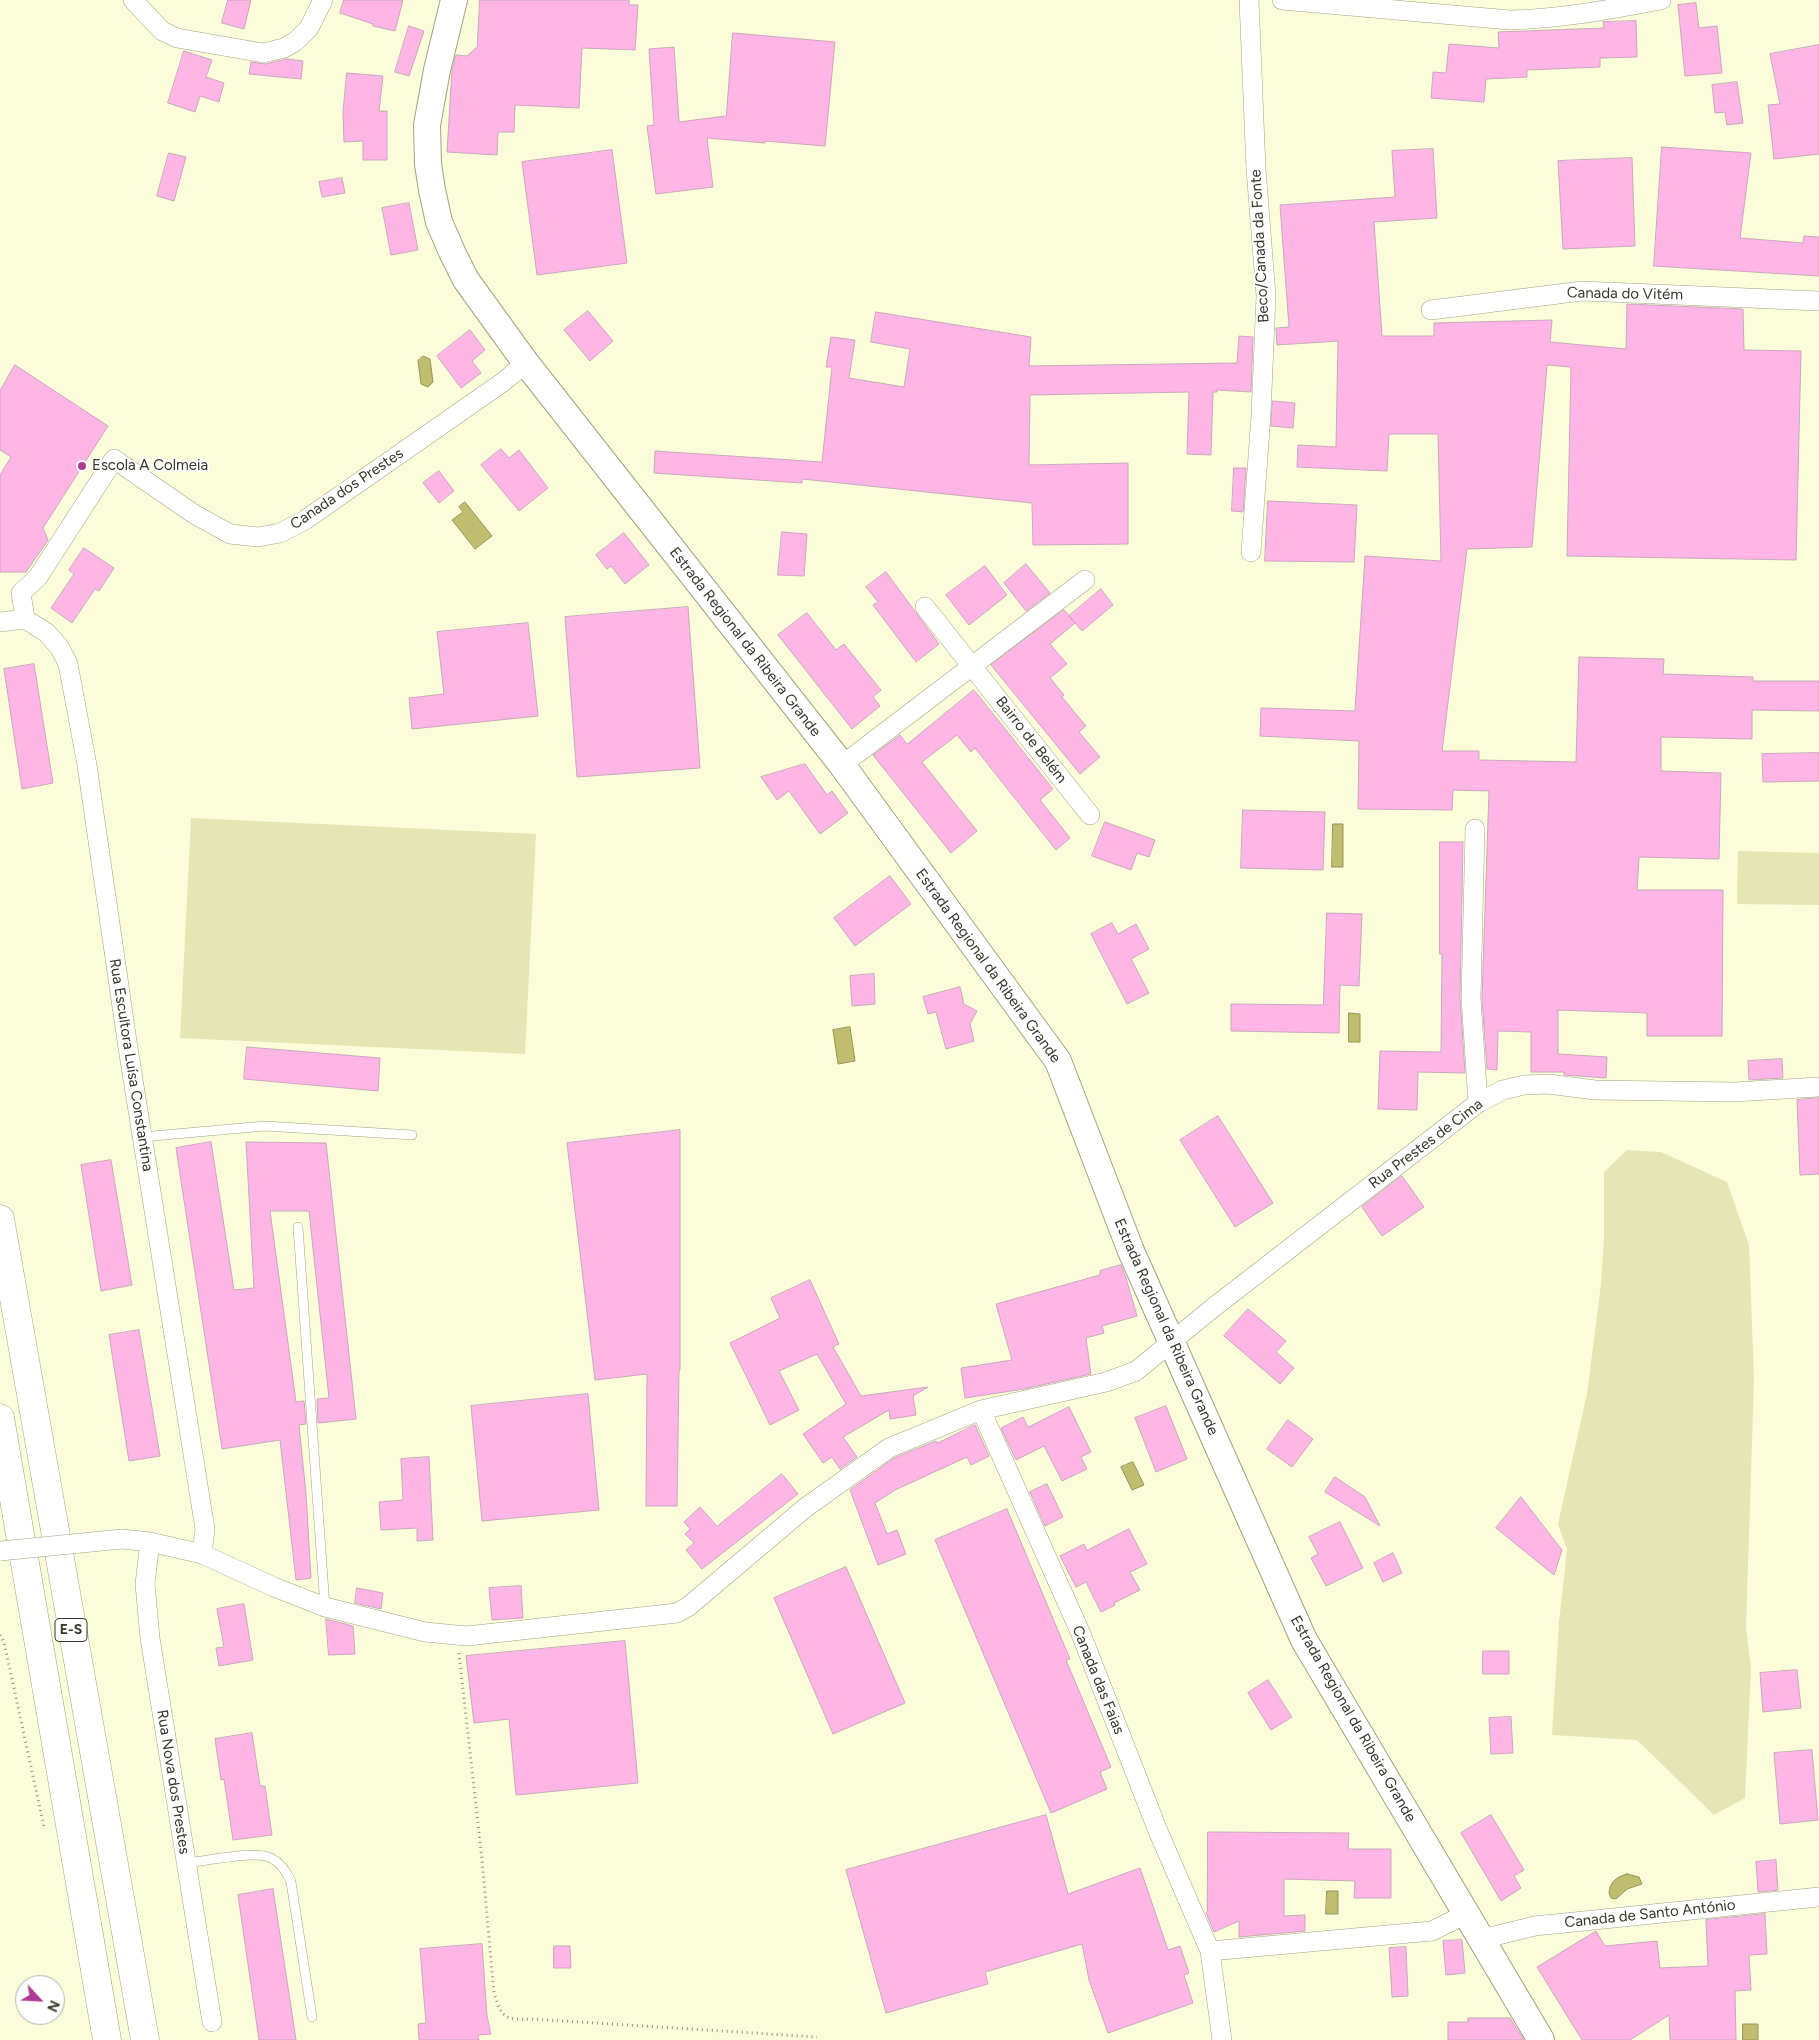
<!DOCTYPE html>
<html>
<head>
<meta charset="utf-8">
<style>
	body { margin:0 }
	#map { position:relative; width:1819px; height:2040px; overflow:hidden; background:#fbfcd9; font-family:Figtree,sans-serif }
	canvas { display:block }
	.north { position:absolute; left:15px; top:1975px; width:50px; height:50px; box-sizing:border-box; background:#fff; border:1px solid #aeaea9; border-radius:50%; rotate:115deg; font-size:14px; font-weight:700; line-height:20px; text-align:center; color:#353528 }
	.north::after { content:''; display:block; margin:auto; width:18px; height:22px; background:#b03a91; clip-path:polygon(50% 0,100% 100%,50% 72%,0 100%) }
</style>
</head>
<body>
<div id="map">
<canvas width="1819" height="2040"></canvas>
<div class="north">N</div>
</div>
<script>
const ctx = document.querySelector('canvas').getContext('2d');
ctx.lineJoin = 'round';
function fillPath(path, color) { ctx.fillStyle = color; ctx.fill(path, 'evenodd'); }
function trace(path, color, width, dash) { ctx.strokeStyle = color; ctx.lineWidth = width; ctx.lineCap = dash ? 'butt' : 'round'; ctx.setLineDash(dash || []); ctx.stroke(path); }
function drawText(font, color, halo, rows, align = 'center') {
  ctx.font = font + ' Figtree,sans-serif'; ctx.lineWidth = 4; ctx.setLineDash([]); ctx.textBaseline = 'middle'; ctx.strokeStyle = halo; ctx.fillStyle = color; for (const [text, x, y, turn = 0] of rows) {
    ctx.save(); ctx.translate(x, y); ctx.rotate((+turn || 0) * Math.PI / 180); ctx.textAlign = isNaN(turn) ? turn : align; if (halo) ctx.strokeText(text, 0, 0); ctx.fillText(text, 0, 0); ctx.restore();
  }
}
fillPath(new Path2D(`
	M191,818L536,834L525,1054L180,1038Z
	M1738,851L1819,853V905L1737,904Z
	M1627,1150L1661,1152L1727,1182L1749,1245L1754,1380L1746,1627L1751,1668L1745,1798L1714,1815L1637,1740L1552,1735L1559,1622L1567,1550L1558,1524L1587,1394L1601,1284L1604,1237V1172Z`), '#e5e6b4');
const water = new Path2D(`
	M423,356L430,359L433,382L428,387L421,384L418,361Z
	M465,502L492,536L475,549L452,520L463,512L459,507Z
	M1333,824H1343V867H1332Z
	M1349,1013L1360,1014V1042H1349Z
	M850,1027L855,1061L838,1064L833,1030Z
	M1133,1462L1144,1485L1132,1490L1121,1467Z
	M1627,1874L1639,1877L1642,1884L1627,1889L1616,1899L1611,1898L1609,1893C1610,1882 1616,1877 1627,1874Z
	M1327,1891H1338V1914H1326Z
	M1743,2024H1758V2040H1743Z`);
fillPath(water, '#bfbe6e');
trace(water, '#969559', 1);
const building = new Path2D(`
	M228,0H251L244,29L222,23Z
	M344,0H403L395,31L373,26V24L340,13Z
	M480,0H629V5H638L635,50L582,48L579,108L515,105L514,132H498L497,155L447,152L452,70L456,55L467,56L477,47Z
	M1696,3L1699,28L1717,26L1722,73L1685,76L1678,5Z
	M1636,21L1637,57L1600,58V67L1527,70V77L1486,79L1484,102L1431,98L1433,72L1446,73L1449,44L1499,48L1498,32L1604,28L1603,22Z
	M409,26L424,31L409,76L395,72Z
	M733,33L835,42L825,146L765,141V143L707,138L713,187L656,194L647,126L654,125L649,49L674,47L679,122L726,116Z
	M1819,45V154L1774,159L1768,105L1780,104L1770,54Z
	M184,51L212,60L206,77L224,83L219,102L200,96L195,112L168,103Z
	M287,59L303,61L301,79L249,74L251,62L265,64Z
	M347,73L383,76L379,111H387V160H363V141L344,142L343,112Z
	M1737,82L1743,123L1727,125L1725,112L1715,113L1712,85Z
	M1662,147L1751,153L1740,238L1803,243L1804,236L1819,237V276L1654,266Z
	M1433,149L1437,218L1374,222L1382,336H1434V323L1552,320L1550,342L1626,349L1627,304L1743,309L1744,350L1801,351L1796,560L1567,556L1571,367L1547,365L1532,547L1467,549L1442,751H1479V760L1576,762L1579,657L1664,659L1663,674L1753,677V681H1819V711L1752,710V739L1661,737V771L1721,773L1719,859L1639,857L1637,890H1723L1722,1036H1647V1013L1558,1010V1054L1607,1057L1606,1078L1564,1075V1072H1531V1032L1498,1031L1497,1070L1487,1069L1482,998L1489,791L1453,790L1452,810L1358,809L1359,741L1260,736L1261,708L1355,711L1365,556L1441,561L1438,434H1389L1387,471L1297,467L1298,445L1336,447L1338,341L1277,345L1276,328L1289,327L1280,205L1395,197L1392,151Z
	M612,150L627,263L537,275L522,162Z
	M169,153L186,157L174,201L157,196Z
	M1632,158L1635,246L1563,249L1558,161Z
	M342,178L345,193L322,197L319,182Z
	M409,203L418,250L391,255L382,208Z
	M588,311L613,341L590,361L564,330Z
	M876,312L1031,337L1029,366L1237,363L1239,336L1253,337L1251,392L1217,390V392H1213L1211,455L1187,454L1189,392L1030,395L1029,465L1128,463V544L1033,545L1032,503L802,479V483L654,473L655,451L822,462L832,367H826L831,337L855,340L849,378L904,387L910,349L871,342Z
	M470,330L485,350L472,361L481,373L461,388L437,356Z
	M15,365L108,426L43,528L48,540L26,572H0V475L11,457L0,450V391Z
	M1273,401L1295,403L1293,428L1271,426Z
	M501,449L509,458L519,450L548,488L519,511L481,465Z
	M1234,468H1246L1243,512L1232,511Z
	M439,471L454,491L439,503L423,483Z
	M1268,501L1357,505L1354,562L1265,561Z
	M782,532L807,534L804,576L778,575Z
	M624,533L649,565L625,584L611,566L607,569L596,555Z
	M84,548L114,568L99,591L95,589L72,623L51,608L74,574L69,570Z
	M1026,564L1050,593L1026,611L1004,583Z
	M985,566L1007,595L969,625L946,595Z
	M886,572L939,644L916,662L873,605L878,602L866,587Z
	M1101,589L1113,605L1082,631L1069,616Z
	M688,607L700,768L577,777L565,617Z
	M1064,610L1075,623L1050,644L1067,664L1050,678L1064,695L1062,697L1086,726L1079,732L1100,757L1080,774L991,665Z
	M807,613L836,650L844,644L881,690L873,697L880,706L852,729L778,635Z
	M528,623L538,716L412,729L409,698L444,694L437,632Z
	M34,664L53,783L22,789L4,669Z
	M974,690L1053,789L1040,800L1070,838L1056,850L975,748L971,752L957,735L922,762L977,831L951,853L873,755L900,735L907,744Z
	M1819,753V781L1763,782L1762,754Z
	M805,764L827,795L832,791L848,813L820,834L789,791L777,800L761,777Z
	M1243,810L1325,812L1323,870L1241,868Z
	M1105,822L1155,840L1149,857L1137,853L1131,870L1092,856Z
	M1440,842H1463L1460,998L1465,1073L1418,1072L1417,1110L1378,1109L1380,1051L1441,1052L1442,954H1440Z
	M890,876L911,904L855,946L834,918Z
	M1327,913L1362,914L1359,986L1340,985L1339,1033L1231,1031V1004L1323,1005Z
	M1112,923L1118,934L1136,924L1149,949L1131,959L1149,993L1127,1004L1091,934Z
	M874,974L875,1004L852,1006L850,976Z
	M960,987L964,1004L977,1011L970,1024L974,1041L946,1049L936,1012L928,1014L923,997Z
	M247,1047L380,1058L378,1091L244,1079Z
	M1782,1059L1783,1078L1749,1080L1748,1061Z
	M1819,1098V1174L1800,1175L1797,1100Z
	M1218,1116L1273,1203L1235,1227L1180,1140Z
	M680,1130V1370H679L677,1506H646L647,1374L595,1380L567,1143Z
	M211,1142L234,1290L254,1288L246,1142L326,1143L356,1419L318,1423L317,1399L329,1398L309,1211H270L296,1402L304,1401L306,1424L299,1425L306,1494L311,1578L296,1580L280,1440L222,1449L176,1148Z
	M111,1160L132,1285L101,1291L81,1165Z
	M1402,1176L1424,1207L1382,1236L1362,1207Z
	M1121,1265L1126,1278L1137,1316L1102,1326L1104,1333L1086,1338L1091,1374L1024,1389L965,1398L961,1368L1012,1360L996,1304L1100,1275V1271Z
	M810,1280L839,1344L833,1347L861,1396L928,1387L913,1396L916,1415L890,1419L889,1410L843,1437L857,1457L840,1469L832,1457L823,1463L803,1434L846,1404L817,1354L779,1371L799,1410L770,1425L730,1343L780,1318L771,1298Z
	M1248,1309L1286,1341L1276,1352L1294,1368L1280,1384L1224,1336Z
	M139,1330L160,1456L129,1461L109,1335Z
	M588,1394L599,1510L482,1521L471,1406Z
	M1166,1406L1187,1459L1156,1472L1135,1418Z
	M1069,1407L1091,1452L1081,1457L1087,1469L1062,1481L1044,1446L1016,1460L1001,1428L1023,1417L1028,1427Z
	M1288,1420L1313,1439L1292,1467L1267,1449Z
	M975,1425L989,1456L971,1465L967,1457L895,1490L875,1503L887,1534L897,1530L906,1554L878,1565L850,1490L894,1458L936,1441L937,1443Z
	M429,1457L433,1540L417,1541V1528L381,1530L379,1502L403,1500L401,1459Z
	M782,1474L798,1494L702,1569L686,1550L694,1543L685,1534L690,1529L684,1522L700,1507L717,1526Z
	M1335,1477L1365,1497L1380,1526L1325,1492Z
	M1047,1484L1063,1517L1045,1526L1030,1492Z
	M1521,1497L1562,1550L1554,1575L1496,1528Z
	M1007,1509L1070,1659L1066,1660L1111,1767L1100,1772L1107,1789L1051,1813L935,1540Z
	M1340,1522L1363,1568L1326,1586L1311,1558L1318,1554L1309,1537Z
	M1129,1529L1147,1564L1130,1572L1140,1590L1114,1603L1115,1605L1101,1612L1086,1582L1076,1587L1060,1556L1084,1544L1087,1550Z
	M1393,1553L1402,1573L1383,1582L1374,1563Z
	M846,1567L905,1703L833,1734L774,1598Z
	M521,1586L523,1618L492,1620L489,1588Z
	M357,1588L383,1593L381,1609L355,1603Z
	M244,1604L253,1660L219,1666L216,1648L224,1647L217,1609Z
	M326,1619L353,1626L355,1654L329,1655Z
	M625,1641L638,1783L516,1795L509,1719L474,1723L466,1656Z
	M1483,1651H1509V1674H1483Z
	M1797,1670L1801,1708L1763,1712L1760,1673Z
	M1268,1680L1292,1717L1271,1730L1248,1693Z
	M1511,1717L1513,1753L1491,1754L1489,1718Z
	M252,1733L260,1786H265L272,1835L233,1840L224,1779L221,1780L215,1739Z
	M1812,1750L1818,1820L1780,1824L1774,1753Z
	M1046,1815L1068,1894L1140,1868L1168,1950L1180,1946L1189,1973L1184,1975L1193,2003L1108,2033L1089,1980L1082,1944L985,1972L988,1984L886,2013L846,1870Z
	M1491,1815L1524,1870L1514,1876L1521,1888L1501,1901L1461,1833Z
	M1208,1832L1349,1833L1348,1849H1391V1898H1354L1355,1881L1284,1879V1916L1305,1915V1931L1239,1937V1921L1214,1932L1206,1913L1207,1912Z
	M1776,1860L1778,1890L1758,1892L1756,1862Z
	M273,1889L296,2040H259L238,1895Z
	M1765,1914L1767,1954L1749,1955L1751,1990L1735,1991L1736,2040H1670L1669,2015L1630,2040H1582L1537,1967L1596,1931L1605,1946L1657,1941L1660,1968L1708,1966L1706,1920Z
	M1462,1940L1465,1973L1446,1975L1443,1941Z
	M482,1944L487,2016L491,2034L478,2035L479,2040H419L418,2024L426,2023L420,1949Z
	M554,1946H570L571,1968H554Z
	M1406,1947L1408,1996L1392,1997L1389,1948Z
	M1468,2018H1510L1524,2040H1448V2022H1468Z`);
fillPath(building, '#ffb6e6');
trace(building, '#c8a8bc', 1);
const service = new Path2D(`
	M142,1137L265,1126L412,1135
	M298,1227L325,1607
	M186,1863C206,1861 256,1850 271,1858C281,1863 287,1872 291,1882L312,2017`);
const minor = new Path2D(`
	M133,0L162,31L177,38L263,53L284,48L296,41L309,28L323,0
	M1249,0L1256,169L1266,296L1261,415L1251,552
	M1282,0L1510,20C1562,19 1611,9 1661,0
	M1431,310L1582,291L1819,301
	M925,607L1090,815
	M25,619L21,593L38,577L114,459L194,514L230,534L258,537L280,533L305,520L503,382L526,363
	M0,622L25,619L47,633L60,648L68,664L87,765L128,1048L205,1529L202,1554
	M842,765L1085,580
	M1475,829L1471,998L1478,1103
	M981,1410L1081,1634L1158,1831L1210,1951L1222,2040
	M122,1539L150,1542L202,1554L274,1587L325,1607L425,1632L467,1636L677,1613L689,1606L805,1508L889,1448L981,1410L1106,1382L1136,1371L1214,1307L1478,1103L1503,1090L1524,1085L1548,1084L1595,1090L1734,1092L1819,1087
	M150,1542L145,1584L150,1638L212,2022
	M1482,1939L1535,1926L1819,1897
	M1210,1951L1432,1931L1466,1914`);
const secondary = new Path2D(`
	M454,0L437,70L427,125L428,164L432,190L439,222L452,252L466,280L526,363L842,765L1058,1061L1131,1251L1304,1640L1541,2040`);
const trunk = new Path2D(`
	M0,1219L145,2040
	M0,1418L107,2040`);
trace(service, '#a1a281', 10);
trace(minor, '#a1a281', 20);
trace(secondary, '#a1a281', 28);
trace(trunk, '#a1a281', 29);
trace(new Path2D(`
	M0,1635L4,1642L44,1827
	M459,1653L482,1860L494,1993C502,2019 505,2020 532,2019L817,2037`), '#93947c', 3, [1, 4]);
trace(service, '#fff', 9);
trace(minor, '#fff', 19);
trace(secondary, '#fff', 26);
trace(trunk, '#fff', 28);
const minorBridge = new Path2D(`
	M0,1551L122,1539`);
trace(minorBridge, '#a1a281', 20, []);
trace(minorBridge, '#fff', 19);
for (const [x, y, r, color] of [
	[82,466,5,"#b03a91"]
]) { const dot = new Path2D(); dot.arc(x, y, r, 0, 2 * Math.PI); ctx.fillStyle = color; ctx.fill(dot); trace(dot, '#fff', 2); }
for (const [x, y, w] of [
	[71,1630,32]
]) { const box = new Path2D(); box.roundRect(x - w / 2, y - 11.5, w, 23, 4); ctx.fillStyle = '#fff'; ctx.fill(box); trace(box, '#353528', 1); }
drawText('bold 14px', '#353528', null, [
	["E-S",71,1630]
]);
drawText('15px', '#353528', '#fff', [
	["Beco/Canada da Fonte",1260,246,-93],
	["Canada do Vitém",1625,294,1],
	["Canada dos Prestes",347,489,-34],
	["Estrada Regional da Ribeira Grande",745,642,52],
	["Bairro de Belém",1031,740,52],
	["Estrada Regional da Ribeira Grande",988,966,54],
	["Rua Escultora Luísa Constantina",131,1065,81],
	["Rua Prestes de Cima",1426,1144,-37],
	["Estrada Regional da Ribeira Grande",1166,1327,66],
	["Canada das Faias",1098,1680,68],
	["Estrada Regional da Ribeira Grande",1353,1719,60],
	["Rua Nova dos Prestes",173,1782,81],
	["Canada de Santo António",1650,1914,-6]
]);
drawText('15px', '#353528', '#fff', [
	["Escola A Colmeia",92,466]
], 'left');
</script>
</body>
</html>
